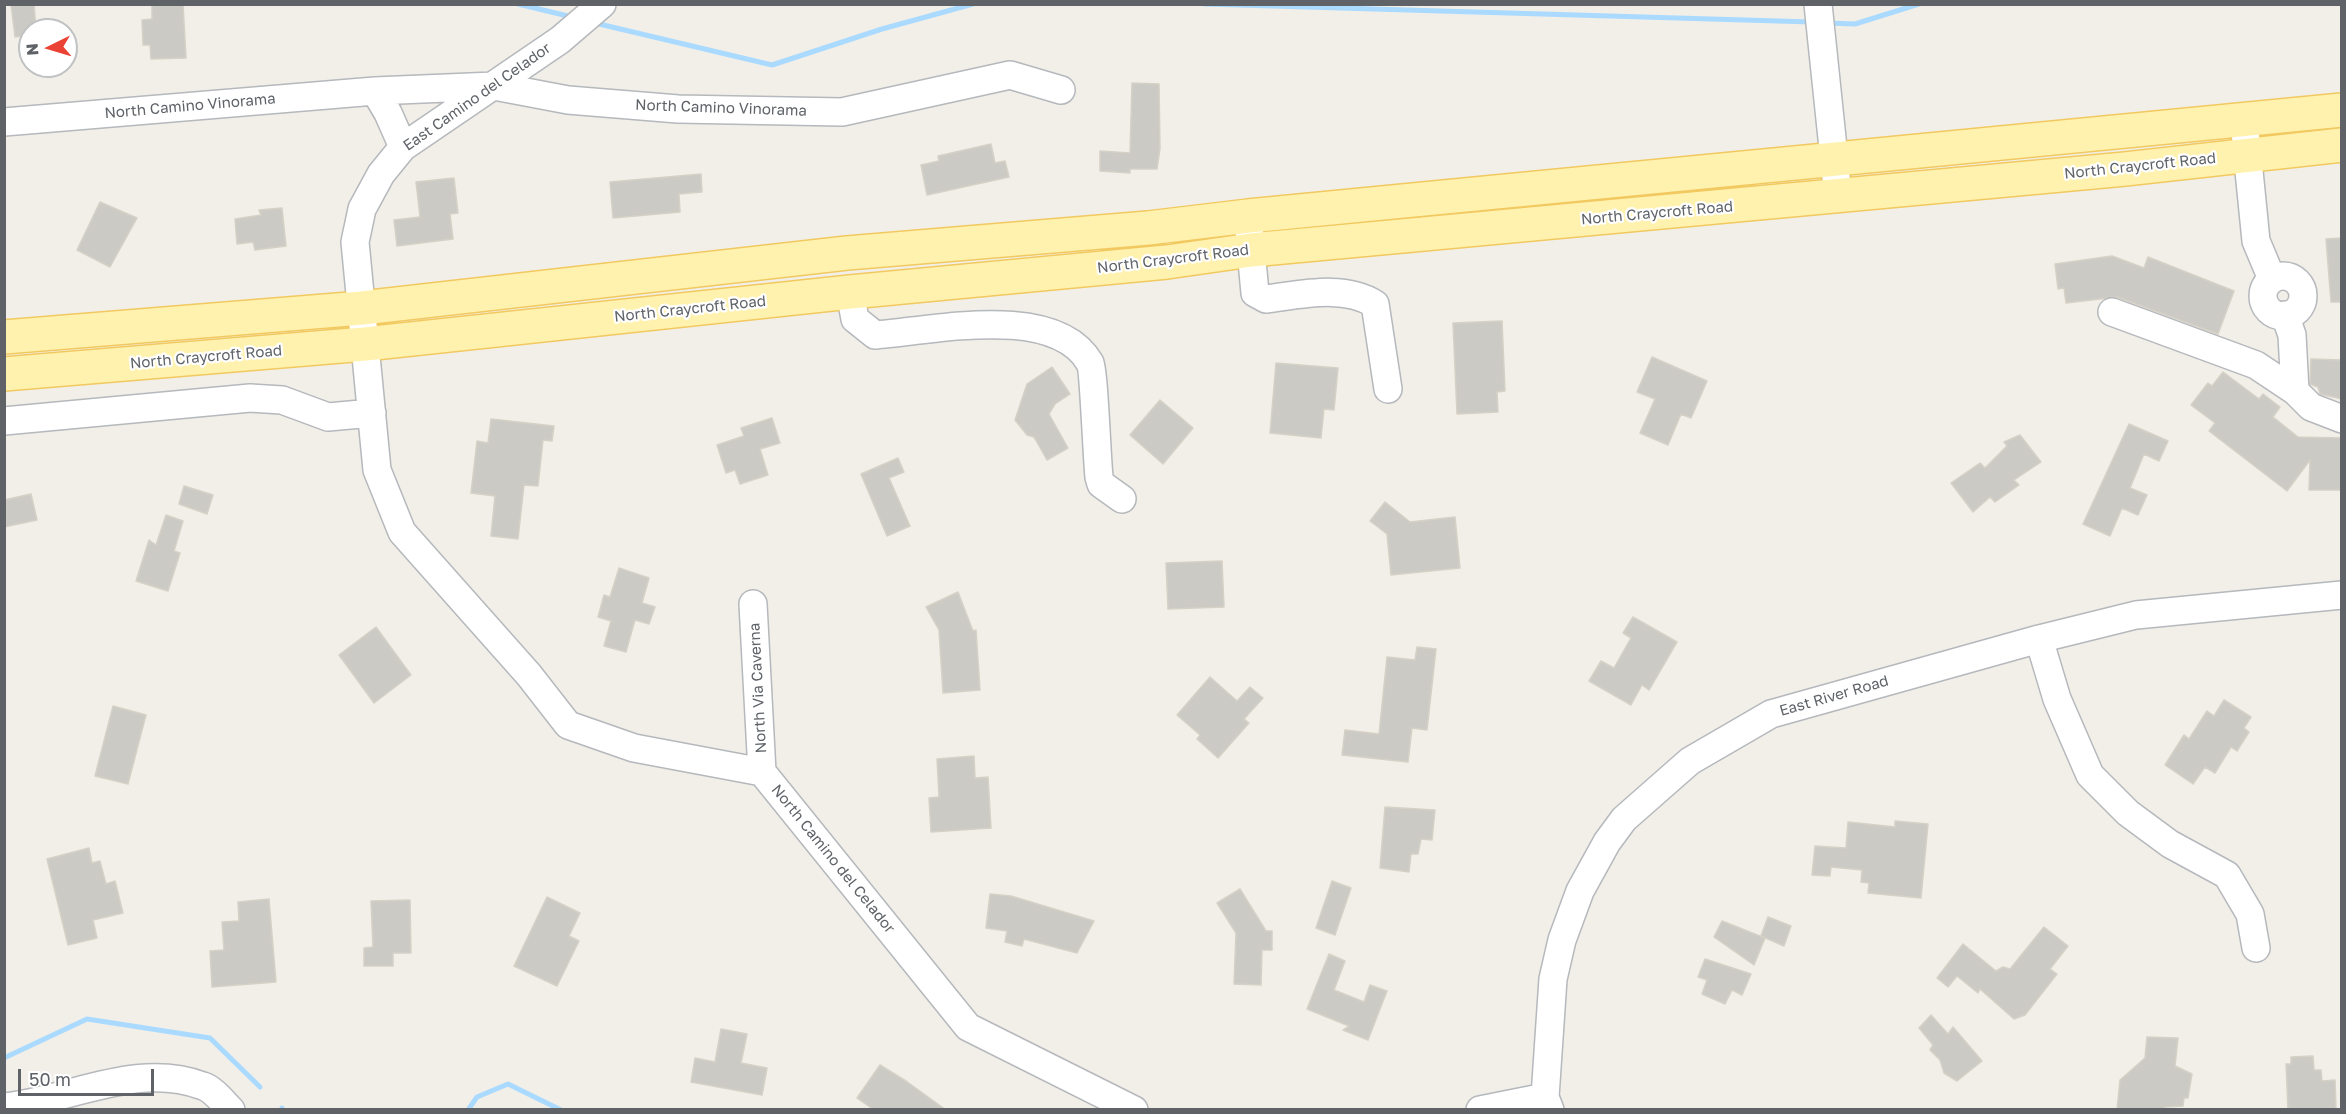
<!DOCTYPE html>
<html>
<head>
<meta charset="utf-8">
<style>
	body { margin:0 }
	#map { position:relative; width:2346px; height:1114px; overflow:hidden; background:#f1efe8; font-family:"Golos Text",sans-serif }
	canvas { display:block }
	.frame { position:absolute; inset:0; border:6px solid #5f6368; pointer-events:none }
	.north { position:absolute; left:18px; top:18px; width:60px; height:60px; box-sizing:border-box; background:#fff; border:2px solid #bfc1c3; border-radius:50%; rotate:265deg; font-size:16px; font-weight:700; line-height:24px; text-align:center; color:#5f6368 }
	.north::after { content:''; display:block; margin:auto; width:21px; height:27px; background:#ea4335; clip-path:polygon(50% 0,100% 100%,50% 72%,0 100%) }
	.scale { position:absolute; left:18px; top:1069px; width:136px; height:27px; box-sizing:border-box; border:3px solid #5f6368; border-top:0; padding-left:8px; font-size:18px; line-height:21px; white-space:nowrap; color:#5f6368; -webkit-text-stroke:4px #fff; paint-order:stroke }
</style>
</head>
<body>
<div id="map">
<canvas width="2346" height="1114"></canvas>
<div class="frame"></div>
<div class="north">N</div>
<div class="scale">50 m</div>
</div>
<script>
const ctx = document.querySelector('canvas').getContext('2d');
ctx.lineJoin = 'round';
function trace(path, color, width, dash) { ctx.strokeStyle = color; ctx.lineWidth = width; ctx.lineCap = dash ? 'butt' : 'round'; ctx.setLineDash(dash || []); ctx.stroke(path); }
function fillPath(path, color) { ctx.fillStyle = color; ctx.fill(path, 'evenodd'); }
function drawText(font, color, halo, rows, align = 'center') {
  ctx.font = font + ' "Golos Text",sans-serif'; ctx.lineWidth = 4.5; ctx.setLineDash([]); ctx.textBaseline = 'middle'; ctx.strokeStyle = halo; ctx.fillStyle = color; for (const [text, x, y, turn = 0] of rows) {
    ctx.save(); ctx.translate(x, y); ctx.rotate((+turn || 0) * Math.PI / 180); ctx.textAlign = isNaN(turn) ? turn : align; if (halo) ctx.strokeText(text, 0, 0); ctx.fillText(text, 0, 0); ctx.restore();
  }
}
trace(new Path2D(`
	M518,4L572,17
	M1205,4L1812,22
	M595,23L772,65L882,29L973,4
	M1827,23L1855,24L1919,4
	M4,1058L87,1019L210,1038L260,1087
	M282,1108L283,1110
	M468,1110L477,1097L508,1084L561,1110`), '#aadaff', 5);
const building = new Path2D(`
	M11,4H34L36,30H30V35L15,37Z
	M152,4H183L186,58L151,59L150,45H143L142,20L152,19Z
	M1132,83L1159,84L1160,149L1157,169H1130V173L1100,171V151L1130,153Z
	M991,144L995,163L1005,161L1009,177L927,195L921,165L939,161L938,156Z
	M701,174L702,192L679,194L680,212L613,218L610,182Z
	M454,178L458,213L450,214L453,239L397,246L394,220L420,217L416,182Z
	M100,202L137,218L110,267L77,250Z
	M282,208L286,246L255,250L253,242L237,244L235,219L261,215L259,210Z
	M2342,238V302H2331L2326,239Z
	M2112,256L2144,268L2148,257L2234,291L2218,334L2117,297L2066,303L2064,288L2058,289L2055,264Z
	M1502,321L1505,391L1497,392L1498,412L1457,414L1453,323Z
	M1652,357L1707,381L1691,418L1681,414L1668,445L1640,433L1655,399L1637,392Z
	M2311,359L2342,360V399L2320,394L2318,387L2310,384Z
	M1276,363L1338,368L1334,410L1324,409L1321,438L1270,433Z
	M1052,367L1070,394L1055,404L1049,414L1068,448L1047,460L1034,437L1027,435L1015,420L1027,384Z
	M2223,372L2259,399L2263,394L2280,407L2273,417L2298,437L2342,438V490H2309L2310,460L2287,491L2209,431L2215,423L2191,405L2208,383L2212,386Z
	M1160,400L1193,428L1163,464L1130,435Z
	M772,418L780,443L760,449L768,475L740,484L735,470L726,473L717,445L744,436L741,428Z
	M491,419L554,426L552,441L543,440L538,486L524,485L518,539L491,536L495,496L471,493L477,441L488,443Z
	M2129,424L2168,441L2159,461L2144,454L2130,488L2147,495L2138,515L2122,508L2110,536L2083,524Z
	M2020,435L2041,462L2014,480L2019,485L1995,502L1990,497L1973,512L1951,483L1980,463L1985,468L2007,446L2004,442Z
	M898,458L904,472L889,478L910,526L887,536L861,474Z
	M184,486L213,495L207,514L179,504Z
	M31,494L37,520L4,527V500Z
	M1385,502L1410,522L1455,517L1460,568L1391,575L1387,534L1370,521Z
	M166,515L183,521L174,551L180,553L168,591L136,581L149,540L156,545Z
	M1222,561L1224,607L1168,609L1166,563Z
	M619,568L649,578L642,603L655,607L649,624L635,620L626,652L604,646L611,621L598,617L604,595L610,597Z
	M958,592L973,631L976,630L980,690L943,693L939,630L926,607Z
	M1633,617L1677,642L1649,690L1642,685L1631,705L1589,681L1601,661L1614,668L1631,638L1623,633Z
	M376,627L411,675L374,703L339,655Z
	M1417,647L1436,649L1427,730L1412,728L1408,762L1342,755L1345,730L1379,734L1387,657L1415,660Z
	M1210,677L1237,701L1250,687L1263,698L1244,719L1249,723L1218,758L1197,739L1200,735L1177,715Z
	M2224,700L2251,717L2244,728L2249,732L2237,751L2231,747L2215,773L2205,767L2193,784L2165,765L2184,735L2189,739L2207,711L2214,716Z
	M113,706L146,715L128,784L95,776Z
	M974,756L975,778L988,777L991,828L931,832L929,798L939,797L937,759Z
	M1385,807L1435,810L1432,840L1421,839L1418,854H1411L1409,872L1380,868Z
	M1895,821L1928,824L1921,898L1868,893L1869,883L1861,882L1862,870L1831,867L1830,876L1812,875L1815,846L1846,848L1848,822L1895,827Z
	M89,848L92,863L100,861L106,884L115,881L123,913L93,920L97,938L68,945L47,859Z
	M1332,881L1351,888L1335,935L1316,928Z
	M1240,889L1266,931H1272V950H1262L1261,985L1234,984L1236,933L1217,903Z
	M990,894L1011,896L1094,921L1077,953L1024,939L1022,946L1005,942L1007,931L986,928Z
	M547,897L580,913L569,936L579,941L557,986L514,966Z
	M269,899L276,982L212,987L210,951L224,950L222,922L239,921L238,902Z
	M410,900L411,953H393V966H364V948L373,947L371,901Z
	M1768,917L1791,926L1784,946L1761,936Z
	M1722,921L1765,938L1754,965L1714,937Z
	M2044,927L2068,946L2050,969L2057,974L2025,1015L2014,1019L1980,989L1978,993L1957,976L1948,987L1937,978L1963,944L1996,971L2003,967L2010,969Z
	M1329,954L1345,961L1334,990L1364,1002L1370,985L1387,991L1368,1040L1343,1030L1349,1026L1307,1009Z
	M1705,959L1751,974L1742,995L1732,990L1725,1004L1702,994L1707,980L1698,977Z
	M1931,1015L1948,1034L1953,1027L1982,1061L1957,1081L1944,1073L1940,1060L1930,1050L1933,1045L1919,1028Z
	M721,1029L747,1034L741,1063L767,1068L762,1095L691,1082L695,1058L715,1062Z
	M2147,1037L2178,1038L2175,1066L2192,1074L2188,1098H2184L2183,1106L2165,1107L2162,1110H2117L2120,1080L2145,1058Z
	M2313,1056L2314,1070H2321L2322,1081L2335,1080L2336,1110H2288L2286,1064H2291V1057Z
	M880,1065L906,1081L946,1110H874L857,1098Z`);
fillPath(building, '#cccac5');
trace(building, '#d6d1c6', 1.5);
const minor = new Path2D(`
	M602,4L560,40L403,147L381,174L362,209L355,242L377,470L402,532L529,675L568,725L634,748L762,772L968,1027L1134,1110
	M1818,4L1838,196
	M375,91L388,113L403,147
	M2244,121L2256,241L2272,279
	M4,122L375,91L494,86L568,100L678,109L842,112L1010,75L1061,90
	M1249,229L1255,293L1266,299C1300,295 1344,284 1375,304L1388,389
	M2263 296a20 20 0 1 1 40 0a20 20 0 1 1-40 0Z
	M850,292L855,319L875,335C932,331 1055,302 1090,363C1094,371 1097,460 1099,477L1101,484L1122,499
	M2112,312L2256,365L2295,391L2311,407L2342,419
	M2285,315L2292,335L2295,391
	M4,421L250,398L282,400L328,417L372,413
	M753,604L762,772
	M2039,639L2057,699L2090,775L2128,813L2170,844L2227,875L2250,914L2256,948
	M4,1107C70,1100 137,1061 203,1086C213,1089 223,1102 231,1110
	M1480,1110L1545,1097
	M1550,1110L1545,1097L1553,979L1562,940L1580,891L1607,842L1624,819L1690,761L1771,714L2039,639L2136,615L2342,595`);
const major = new Path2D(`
	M4,337L362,308L847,253L1148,228L1248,216L2342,110
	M4,374L365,344L850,292L1167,262L1251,250L2125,169L2342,145`);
trace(minor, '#b5b8bc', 30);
trace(major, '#f2c960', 36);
trace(minor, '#fff', 27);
trace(major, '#fff2af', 33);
drawText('15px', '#5f6368', '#fff', [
	["East Camino del Celador",477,97,-35],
	["North Camino Vinorama",190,106,-5],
	["North Camino Vinorama",721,108,2],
	["North Craycroft Road",2140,166,-6],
	["North Craycroft Road",1657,213,-5],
	["North Craycroft Road",1173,259,-7],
	["North Craycroft Road",690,309,-6],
	["North Craycroft Road",206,357,-5],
	["North Via Caverna",758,688,-93],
	["East River Road",1834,696,-16],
	["North Camino del Celador",833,859,51]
]);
</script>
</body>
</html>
